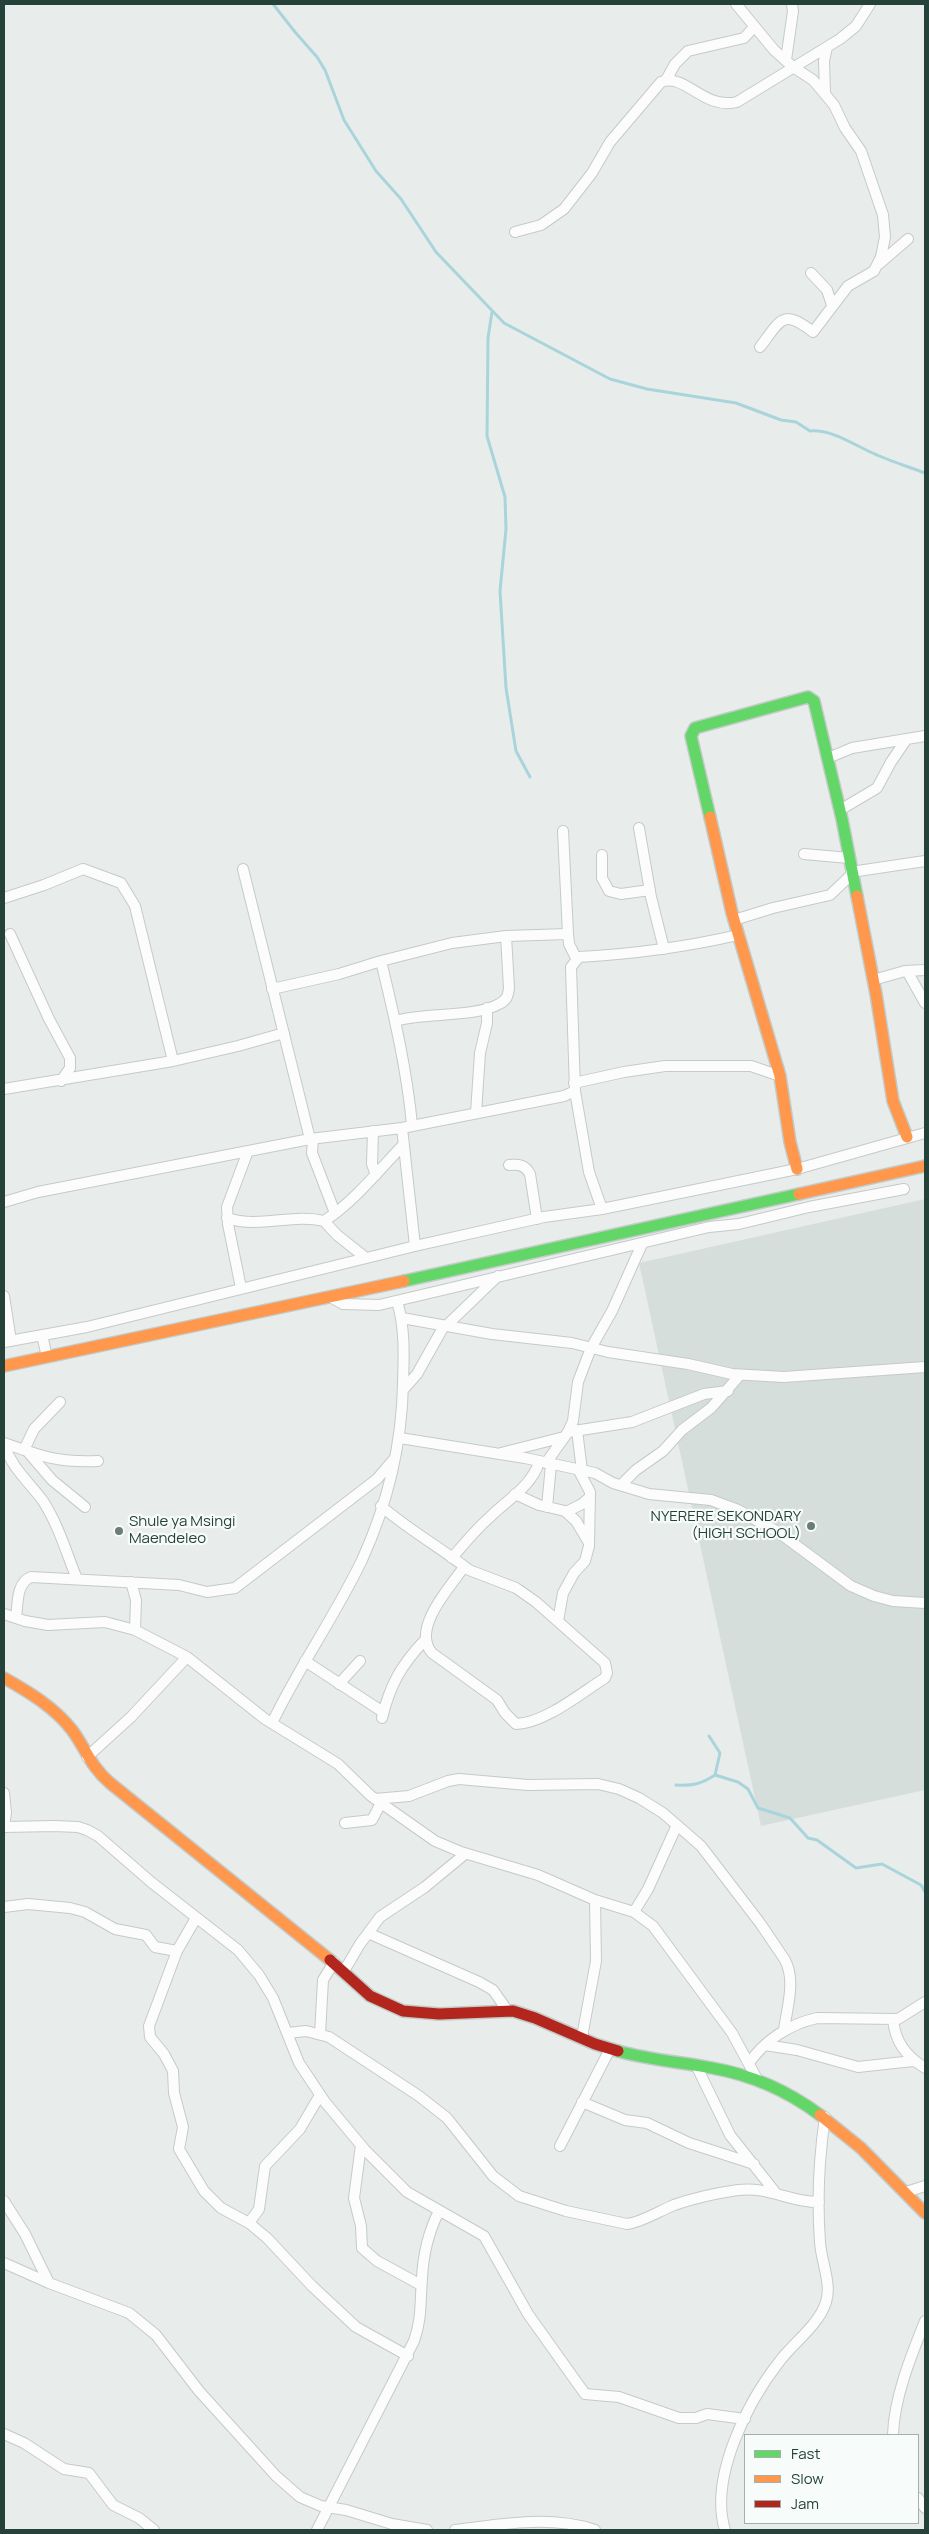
<!DOCTYPE html>
<html>
<head>
<meta charset="utf-8">
<style>
	body { margin:0 }
	#map { position:relative; width:929px; height:2534px; overflow:hidden; background:#e8edeb; font-family:Manrope,sans-serif }
	canvas { display:block }
	.frame { position:absolute; inset:0; border:5px solid #24423a; pointer-events:none }
	.legend { position:absolute; left:744px; top:2434px; width:175px; height:90px; box-sizing:border-box; background:#f7fbf9; border:1px solid #a3b1ad; margin:0; padding:6px 9px; list-style:none; font-size:15px; color:#24423a }
	.legend li { display:flex; align-items:center; gap:10px; height:25px }
	.legend b { width:25px; border:1px solid #a3b1ad }
</style>
</head>
<body>
<div id="map">
<canvas width="929" height="2534"></canvas>
<div class="frame"></div>
<ul class="legend">
<li><b style="height:6px;background:#63d668"></b>Fast</li>
<li><b style="height:6px;background:#ff974d"></b>Slow</li>
<li><b style="height:6px;background:#b3261e"></b>Jam</li>
</ul>
</div>
<script>
const ctx = document.querySelector('canvas').getContext('2d');
ctx.lineJoin = 'round';
function fillPath(path, color) { ctx.fillStyle = color; ctx.fill(path, 'evenodd'); }
function trace(path, color, width, dash) { ctx.strokeStyle = color; ctx.lineWidth = width; ctx.lineCap = dash ? 'butt' : 'round'; ctx.setLineDash(dash || []); ctx.stroke(path); }
function drawText(font, color, halo, rows, align = 'center') {
  ctx.font = font + ' Manrope,sans-serif'; ctx.lineWidth = 4.5; ctx.setLineDash([]); ctx.textBaseline = 'middle'; ctx.strokeStyle = halo; ctx.fillStyle = color; for (const [text, x, y, turn = 0] of rows) {
    ctx.save(); ctx.translate(x, y); ctx.rotate((+turn || 0) * Math.PI / 180); ctx.textAlign = isNaN(turn) ? turn : align; if (halo) ctx.strokeText(text, 0, 0); ctx.fillText(text, 0, 0); ctx.restore();
  }
}
fillPath(new Path2D(`
	M925,1199V1790L761,1826L639,1263Z`), '#d6dedb');
trace(new Path2D(`
	M273,4L295,32L317,57L325,70L344,120L376,171L401,199L436,252L504,323L610,379L647,389L736,403L781,420L796,422L810,431C833,429 857,447 877,455C893,462 909,467 925,473
	M492,312L488,338L487,436L505,497L506,529L500,591L506,688L516,751L530,777
	M715,1775L738,1782L748,1789L758,1808L790,1818L808,1838L817,1840L856,1868L882,1864L921,1885L925,1892
	M676,1785C693,1786 701,1784 715,1775L720,1753L709,1736`), '#a9d4db', 3);
const street = new Path2D(`
	M736,4L774,50L793,67L813,80L834,105L845,128L861,151L883,215L885,237L881,257L874,271L848,286L813,332C782,308 781,320 760,347
	M786,60L793,11L792,4
	M666,80L675,64L688,51L744,38L754,27
	M825,93L824,61L827,47
	M515,232L541,225L564,209L592,173L610,142L661,82C686,73 703,110 737,102L840,39L856,26L870,4
	M879,264L908,239
	M811,273L827,290L832,305
	M828,758L852,748L925,736
	M840,810L877,788L891,762L906,740
	M639,828L651,897L664,949
	M563,831L568,934L569,944L576,958
	M804,854L849,858
	M602,855V878L609,891L621,894L650,890
	M243,869L310,1139
	M851,872L925,861
	M4,898L44,885L83,869L121,883L135,906L173,1061
	M734,920L773,908L830,895L852,874
	M10,934L49,1019L70,1058V1068L61,1081
	M381,961C394,1015 407,1070 412,1125
	M907,971L925,1003
	M873,980L905,971L925,970
	M272,989L339,974L381,961L452,943L506,936L568,934
	M395,1021C424,1012 474,1018 499,1004C507,1000 508,996 509,988L506,936
	M574,1083L624,1072L665,1066H751L780,1076
	M4,1089L173,1061L238,1046L284,1033
	M476,1113L480,1053L487,1023V1008
	M402,1128L415,1246
	M373,1131L372,1164L376,1175
	M313,1139L312,1153L335,1213
	M509,1165C519,1164 525,1165 530,1174L537,1219
	M4,1202L38,1192L310,1139L402,1128L564,1096L575,1091
	M602,1209L589,1172L575,1091L571,967L579,957C633,954 686,947 738,935
	M227,1218C260,1229 292,1213 324,1221L337,1235L366,1258
	M324,1221C353,1203 381,1168 404,1144
	M241,1288L228,1224L227,1207L248,1151
	M4,1296L11,1341
	M332,1298L343,1304L379,1305L709,1227L739,1224L809,1207L904,1189
	M402,1318L492,1334L572,1343L608,1352L688,1364L732,1374L784,1377L925,1367
	M446,1326L498,1276
	M42,1335L47,1357
	M4,1342L87,1327L415,1246L544,1217L602,1209L797,1169L925,1133
	M403,1390L417,1374L444,1326
	M577,1430L582,1471
	M568,1432L632,1422L704,1394L728,1391
	M400,1438L525,1458L595,1473L613,1483L649,1494L711,1500L738,1510L778,1532L851,1586L874,1596L893,1601L925,1603
	M4,1443C41,1456 58,1463 98,1461
	M4,1445C12,1468 29,1482 43,1501C59,1526 66,1552 77,1579
	M24,1450L34,1429L60,1402
	M28,1452L52,1480L85,1507
	M501,1453L564,1437
	M546,1463L568,1432L573,1421L578,1382L591,1348L612,1311L642,1244
	M622,1484L636,1470L663,1451L682,1430L711,1408L740,1375
	M515,1494L539,1505L565,1511L576,1521L589,1543
	M381,1506C409,1530 441,1548 469,1570L516,1588L536,1602L605,1663L607,1673L605,1678C581,1693 545,1723 516,1724L505,1713L497,1700L432,1653C411,1629 450,1587 464,1567
	M547,1507L551,1465
	M566,1512L582,1504L590,1497
	M452,1558C464,1544 476,1529 490,1517C507,1500 532,1486 539,1462
	M131,1582L136,1600L135,1630
	M4,1614L25,1621L48,1625L105,1622L135,1630L187,1657L265,1719L338,1764L371,1796L435,1841L461,1852L538,1875L595,1900L634,1912L653,1926L732,2033L757,2079
	M16,1618C18,1604 16,1583 31,1577L179,1585L207,1592L235,1588L377,1479L395,1458
	M558,1621L563,1593L574,1573L585,1561L589,1546L590,1492L579,1471
	M305,1661L383,1712
	M339,1684L360,1661
	M382,1718C390,1685 401,1665 425,1640
	M272,1723C299,1667 335,1616 362,1560C387,1505 402,1444 403,1383C404,1355 405,1328 397,1301
	M87,1757L131,1717L187,1657
	M4,1793L6,1813L4,1827
	M375,1799L409,1796L448,1781L459,1779L528,1785L598,1784L619,1789L639,1798L663,1813L701,1846L760,1923L785,1960C796,1981 787,2007 784,2030
	M345,1823L372,1820L381,1803
	M4,1827L54,1826L78,1827L87,1830L98,1836L151,1882L238,1950L259,1975L273,1998L299,2063L325,2102L365,2150L407,2192L484,2236L528,2314L585,2394L619,2397L679,2418H696L707,2414L745,2419
	M4,1907L28,1904L70,1908L85,1912L115,1929L146,1935L155,1947L177,1951
	M634,1912L648,1889L677,1825
	M196,1918L177,1951L149,2026L150,2037L164,2054L173,2071L174,2093L183,2127L179,2149L204,2191L221,2208L249,2223L267,2238L312,2286L356,2327L408,2356
	M368,1933L479,1982L493,1990L507,2010
	M344,1971L360,1944L380,1917L425,1887L465,1854
	M893,2019C895,2042 906,2056 925,2068
	M288,2033L306,2031L329,2037L419,2096L447,2118L493,2176L519,2196L566,2211L627,2224C643,2222 659,2211 674,2205C694,2198 717,2193 738,2190C768,2186 792,2203 819,2202
	M320,2034L323,1980L334,1962
	M582,2037L596,1961L595,1900
	M765,2045L797,2050L858,2067L913,2061
	M749,2063C765,2040 790,2024 817,2018L898,2019L925,2002
	M696,2065L730,2135L775,2192
	M582,2102L625,2120L647,2123L689,2143L754,2164
	M361,2145L354,2198L361,2226L362,2248L377,2261L421,2285
	M560,2146L610,2049
	M906,2192L925,2186
	M4,2201L25,2234L49,2283
	M249,2223L259,2209L265,2166L300,2129L320,2095
	M4,2263L49,2283L129,2313L156,2335L199,2391L276,2476L300,2497L321,2506L346,2510L392,2524L427,2530
	M4,2434L24,2443L64,2469L89,2473L113,2505L139,2518L154,2530
	M893,2435C894,2398 911,2356 925,2321
	M918,2498L925,2508
	M317,2530L414,2341C422,2319 420,2301 422,2279C423,2254 428,2233 439,2211
	M455,2530C500,2524 551,2515 595,2530
	M725,2530C709,2478 747,2403 779,2362C793,2343 819,2325 826,2302C832,2284 821,2261 820,2242C817,2201 819,2158 825,2117`);
const fast = new Path2D(`
	M710,817L691,736L695,728L808,697L814,701L842,819L857,896
	M404,1281L799,1194
	M618,2051C649,2060 681,2062 712,2068C752,2075 788,2091 820,2115`);
const slow = new Path2D(`
	M710,817L732,913L780,1076L790,1142L797,1169
	M857,896L876,994L893,1101L907,1137
	M799,1194L925,1166
	M4,1366L404,1281
	M4,1678C29,1692 54,1707 72,1730C86,1749 91,1767 110,1783L330,1960
	M820,2115L861,2148L925,2213`);
const jam = new Path2D(`
	M330,1960L370,1996L403,2011L439,2014L513,2011L535,2018L595,2044L618,2051`);
trace(street, '#c5cac8', 12);
trace(fast, '#c3cbc8', 14);
trace(slow, '#c3cbc8', 14);
trace(jam, '#c3cbc8', 14);
trace(street, '#fcfcfc', 10);
trace(fast, '#63d668', 11);
trace(slow, '#ff974d', 11);
trace(jam, '#b3261e', 11);
for (const [x, y, r, color] of [
	[811,1526,5,"#697e78"],
	[119,1531,5,"#697e78"]
]) { const dot = new Path2D(); dot.arc(x, y, r, 0, 2 * Math.PI); ctx.fillStyle = color; ctx.fill(dot); trace(dot, '#f7fbf9', 2); }
drawText('15px', '#24423a', '#f7fbf9', [
	["NYERERE SEKONDARY",801,1517],
	["(HIGH SCHOOL)",801,1534],
	["Shule ya Msingi",129,1522,"left"],
	["Maendeleo",129,1539,"left"]
], 'right');
</script>
</body>
</html>
